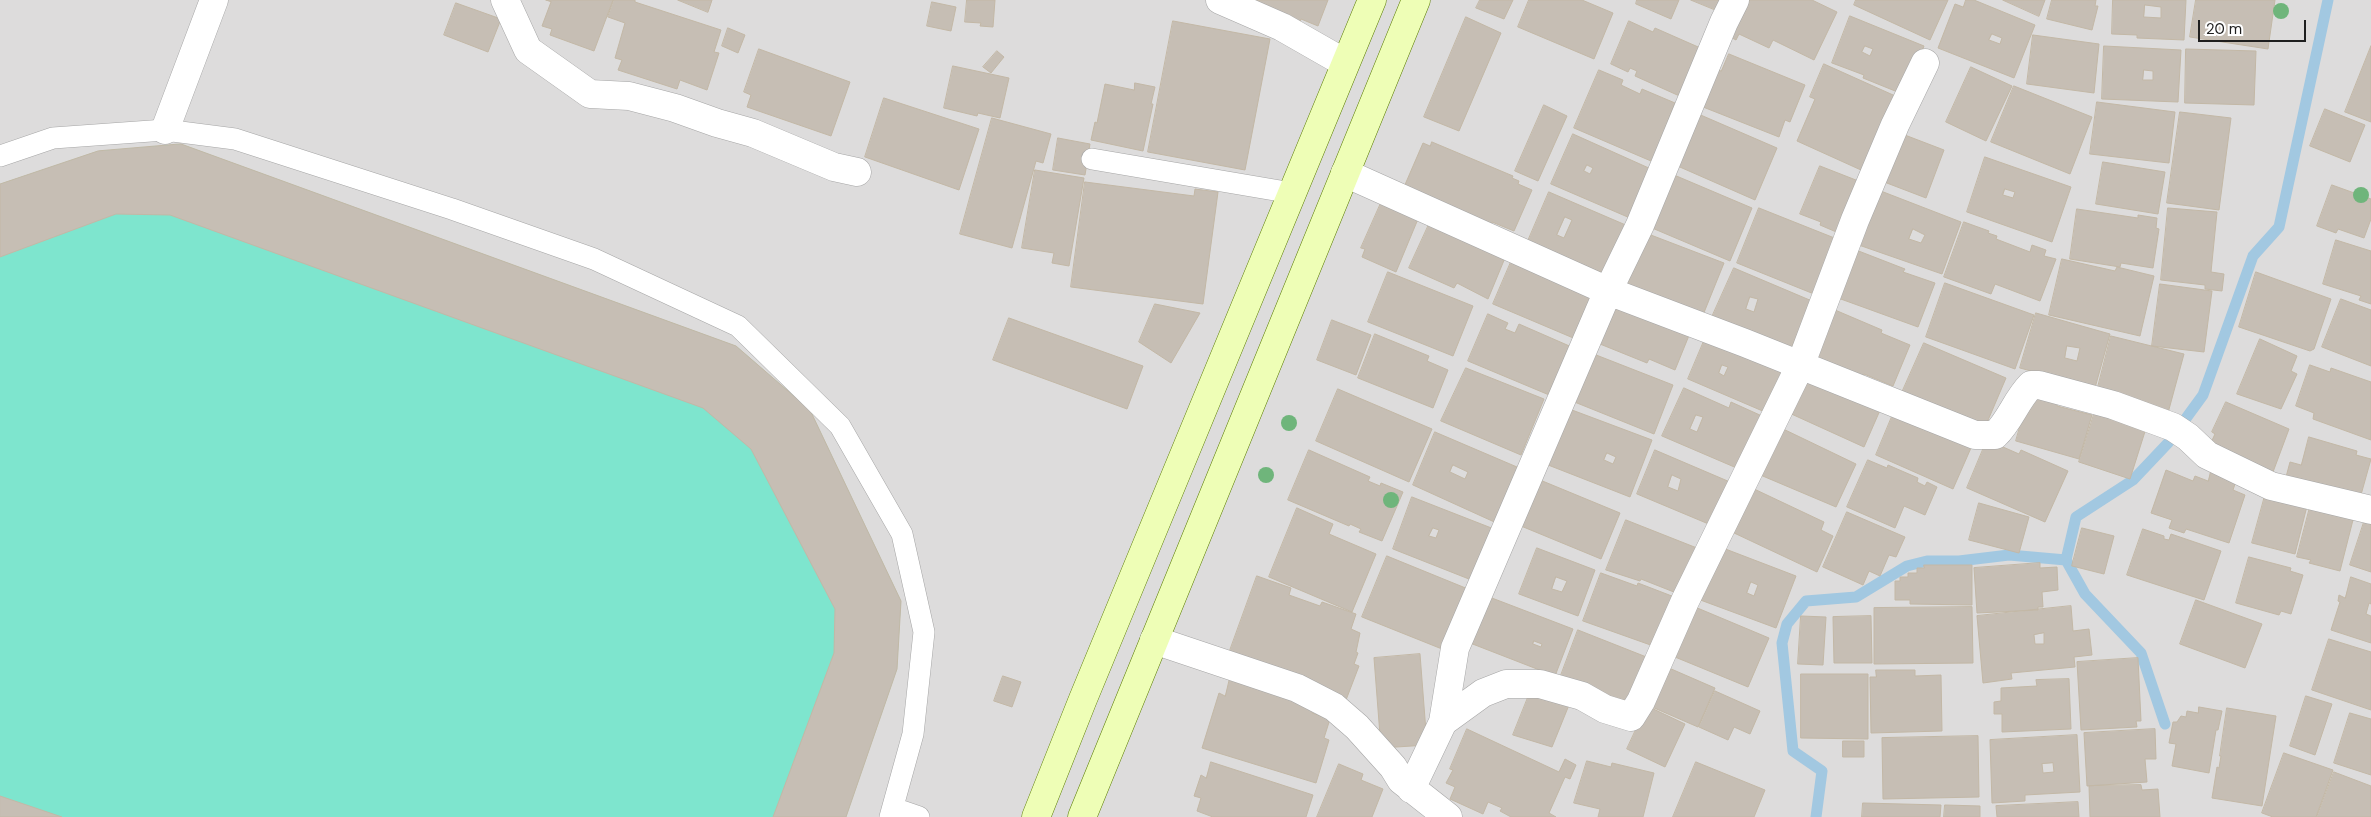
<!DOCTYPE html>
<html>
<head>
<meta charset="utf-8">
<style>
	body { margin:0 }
	#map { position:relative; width:2371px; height:817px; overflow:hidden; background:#f1efe5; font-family:"DM Sans",sans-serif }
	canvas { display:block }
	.scale { position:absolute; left:2198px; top:20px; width:108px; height:22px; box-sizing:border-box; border:2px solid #1f1f1f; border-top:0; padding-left:6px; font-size:15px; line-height:18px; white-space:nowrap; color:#1f1f1f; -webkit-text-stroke:4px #fff; paint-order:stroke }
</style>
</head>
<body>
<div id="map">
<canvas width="2371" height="817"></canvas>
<div class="scale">20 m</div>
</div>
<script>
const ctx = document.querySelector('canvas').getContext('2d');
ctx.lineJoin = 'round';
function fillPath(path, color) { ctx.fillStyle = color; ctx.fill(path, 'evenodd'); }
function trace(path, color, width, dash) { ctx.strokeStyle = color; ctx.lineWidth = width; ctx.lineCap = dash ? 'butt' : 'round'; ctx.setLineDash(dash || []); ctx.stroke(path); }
fillPath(new Path2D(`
	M0,0H2371V817H0Z`), '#dddcdc');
fillPath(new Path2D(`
	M181,144L736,346L810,410L901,601L897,669L846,817H0V184L98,151Z`), '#7ee5ce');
trace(new Path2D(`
	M2165,724L2141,653L2085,594L2066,560L2076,517L2133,480L2168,443L2203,395L2253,256L2279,227L2328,0
	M1816,817L1822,771L1793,751L1782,643L1787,624L1806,601L1856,597L1907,566L1927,561H1959L2009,555L2066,560`), '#a2c8e1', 11);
const building = new Path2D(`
	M546,0H613L594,51L550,35L552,29L542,26L551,2Z
	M614,0H635V2L721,30L714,52L719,53L707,90L680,80L677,89L618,70L622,60L615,58L625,23L608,17Z
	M678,0H712L708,12Z
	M967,0H995L993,27L980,26L981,23L965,22Z
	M1257,0H1328L1318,26L1301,19L1299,24L1256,2Z
	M1480,0H1513L1504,19L1476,8Z
	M1529,0H1582L1613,13L1594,59L1518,27Z
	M1637,0H1679L1671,19L1636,4Z
	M1691,0H1732L1726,14Z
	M1750,0H1812L1837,12L1814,60L1773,40L1769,48L1739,34L1736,40L1723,33L1742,17Z
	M1856,0H1948L1930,40L1854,5Z
	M1966,0H1974L2035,25L2014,78L1938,48L1955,4L1963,7ZM1992,34L2002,38L2000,44L1989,40Z
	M2003,0H2045L2039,16Z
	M2052,0H2096L2095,6H2098L2092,30L2047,19Z
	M2113,0H2186L2184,40L2137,38V35L2112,34ZM2145,5L2161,7V18L2144,17Z
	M2196,0H2275L2268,49L2190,37Z
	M932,2L956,7L951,31L927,26Z
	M456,3L501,19L488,52L444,35Z
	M1850,16L1924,46L1905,95L1863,78L1864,75L1832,63ZM1865,46L1873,49L1870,56L1862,52Z
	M1466,17L1501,33L1459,131L1424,117Z
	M1173,21L1270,39L1245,170L1148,152Z
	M1629,21L1653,32L1655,28L1705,50L1684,98L1635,76L1637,71L1630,68L1628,72L1611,64Z
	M728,28L745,35L738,53L722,46Z
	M2033,35L2099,44L2094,93L2027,84Z
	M2104,46L2181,50L2178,102L2102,99ZM2144,70L2153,71V80H2143Z
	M2371,46V122L2345,112Z
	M759,49L850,82L831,136L747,107L751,95L744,92Z
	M2186,49L2256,51L2254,105L2185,103Z
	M997,51L1004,57L991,73L983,67Z
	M1729,54L1805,85L1790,122L1785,120L1779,137L1698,105L1712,68L1721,71Z
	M1824,64L1902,99L1861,170L1797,141L1815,99L1810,97Z
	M953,66L1009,78L1000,118L978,113L977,116L944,108Z
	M1971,67L2012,86L1986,141L1946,122Z
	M1599,70L1623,80L1621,85L1640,94L1642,89L1675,103L1666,126L1673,129L1658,164L1574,128Z
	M1135,83L1155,87L1151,104H1153L1143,151L1091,140L1095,122L1097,123L1105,84L1134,90Z
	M2014,86L2092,117L2070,174L1991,142Z
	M884,98L979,129L959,190L865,157Z
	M2097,102L2175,112L2169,163L2090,154Z
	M1544,105L1567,116L1538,181L1515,171Z
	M2325,109L2365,125L2350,162L2310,146Z
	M2180,112L2231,118L2219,210L2167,203Z
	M1696,113L1777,148L1755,200L1673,164Z
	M992,118L1051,134L1043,163L1036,161L1012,248L960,234Z
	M1897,132L1944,150L1926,198L1879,180Z
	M1573,134L1651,169L1630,218L1551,184ZM1587,165L1593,168L1590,174L1584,171Z
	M1058,138L1090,144L1085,175L1053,170Z
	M1432,142L1513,176L1512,178L1519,181L1518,184L1532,190L1514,231L1492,222L1489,229L1404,187L1423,143L1430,146Z
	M181,144L736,346L810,410L901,601L897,669L846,817H773L834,653L835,609L751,449L703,408L170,215L116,214L0,257V184L98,151Z
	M1985,157L2071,187L2052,242L1967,212ZM2005,189L2015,192L2013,198L2003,195Z
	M2103,162L2165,172L2158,214L2096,204Z
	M1820,166L1861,182L1841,234L1820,225L1821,222L1800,214Z
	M1035,170L1084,178L1069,266L1052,263L1054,253L1022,248Z
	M1667,172L1752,208L1730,261L1645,225Z
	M1085,182L1194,196L1195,189L1218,192L1203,304L1071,287Z
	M2332,185L2371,199V219L2364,238L2338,229L2336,233L2317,226Z
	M1873,188L1961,222L1942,274L1853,243ZM1913,229L1925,235L1921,243L1909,239Z
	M1549,192L1628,226L1607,275L1528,241ZM1565,217L1572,220L1564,238L1557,235Z
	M1381,203L1418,219L1396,272L1362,257L1365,249L1361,248Z
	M1759,208L1842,241L1819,296L1737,263Z
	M2168,208L2217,212L2211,272L2224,274L2222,291L2205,289V285L2161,280Z
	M2077,209L2138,218V215L2157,218L2156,228L2159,229L2153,268L2121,263L2120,267L2070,259Z
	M1431,220L1507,253L1488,299L1457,283L1454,288L1409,268Z
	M1964,222L1989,231L1988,233L1997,236L1996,239L2030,252L2032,245L2046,250L2044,256L2056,259L2040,301L1995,284L1991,294L1944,277Z
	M1643,232L1724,263L1703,315L1623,283Z
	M2336,240L2371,251V304L2359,300L2361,296L2323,284Z
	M1856,250L1905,269L1903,272L1935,283L1918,327L1838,298Z
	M1514,255L1597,296L1578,340L1493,304Z
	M2062,259L2115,271L2117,267L2154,276L2140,336L2049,315Z
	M1734,268L1812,301L1790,351L1712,317ZM1750,297L1758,299L1754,312L1746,309Z
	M1388,272L1473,306L1453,356L1368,322Z
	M2256,272L2331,299L2314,349L2310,351L2239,327Z
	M1945,283L2034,315L2015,369L1926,337Z
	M2160,284L2212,291L2204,352L2152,346Z
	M1618,299L1690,333L1675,370L1649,359L1647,363L1600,344Z
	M2341,299L2371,310V366L2322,347Z
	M1155,304L1200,313L1171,363L1139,342Z
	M1835,310L1882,330L1881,333L1910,345L1893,386L1864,374L1863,377L1815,356Z
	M2036,313L2110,334L2093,395L2030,377L2031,371L2020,368ZM2067,346L2080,348L2077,361L2065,358Z
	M1488,314L1508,323L1505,329L1515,333L1519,324L1574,348L1554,397L1468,361Z
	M1009,318L1143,366L1127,409L993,360Z
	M1332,320L1371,335L1356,375L1317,360Z
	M1375,334L1429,356L1427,361L1448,370L1433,408L1358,378Z
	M1707,334L1784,367L1765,412L1688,379ZM1722,365L1728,367L1724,376L1719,373Z
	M2111,336L2184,354L2168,413L2096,395Z
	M2260,339L2297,356L2291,371L2297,374L2281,409L2237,394Z
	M1924,343L2006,378L1983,432L1900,397Z
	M1591,353L1673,385L1654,434L1572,401Z
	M2310,365L2330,372L2331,368L2371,382V440L2313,419L2314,413L2296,406Z
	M1466,368L1544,399L1521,455L1441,421Z
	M1805,373L1881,408L1864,447L1787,412Z
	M1684,388L1729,408L1731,402L1762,416L1739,469L1662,436ZM1696,415L1703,417L1697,432L1690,429Z
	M1338,389L1432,429L1409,482L1316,441Z
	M2030,392L2059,399L2057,406L2092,415L2079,459L2016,441Z
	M2226,402L2289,429L2273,472L2208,449L2215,434L2212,432Z
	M2097,405L2148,422L2130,479L2079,462Z
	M1564,407L1652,440L1630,497L1543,463ZM1607,453L1616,457L1613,464L1604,460Z
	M1896,407L1974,441L1953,489L1876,455Z
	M1779,427L1856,464L1836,507L1758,474Z
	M1435,432L1524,470L1501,525L1413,485ZM1453,465L1468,472L1465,479L1450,472Z
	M2309,437L2357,451L2356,455L2371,459L2359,502L2286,477L2290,462L2301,465Z
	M1987,440L2019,454L2021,450L2068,471L2045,522L1967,488Z
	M1309,450L1370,477L1368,481L1380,486L1381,483L1403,492L1382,541L1359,532L1361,529L1350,524L1349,526L1288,500Z
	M1655,450L1730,482L1711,525L1637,494ZM1672,475L1681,479L1678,491L1668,487Z
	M1868,460L1887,468L1888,465L1918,478L1917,482L1925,486L1927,482L1937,487L1925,515L1904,506L1895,528L1847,507Z
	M2212,467L2238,475L2233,490L2245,495L2229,543L2186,529L2184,533L2169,528L2172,520L2151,513L2166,470L2193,481L2195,476L2208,481Z
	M1540,480L1620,513L1601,559L1521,526Z
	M1752,488L1824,522L1821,530L1833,536L1817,572L1732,532Z
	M2266,492L2308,502L2295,554L2252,543Z
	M1412,497L1494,529L1474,581L1393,549ZM1433,528L1439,530L1436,538L1429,536Z
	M1979,503L2029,517L2019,553L1969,540Z
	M2310,507L2355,512L2340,571L2309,563L2311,560L2297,557Z
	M1297,508L1333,524L1329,534L1376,554L1352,612L1269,577Z
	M1847,512L1905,537L1896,557L1889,555L1880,576L1869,571L1863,585L1823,567Z
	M2367,513L2371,514V572L2350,565Z
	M1626,520L1702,550L1684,596L1641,579L1640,581L1606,570Z
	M2082,528L2114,536L2104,574L2072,566Z
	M2143,529L2164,536V539L2169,540L2171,534L2221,551L2204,600L2127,575Z
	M1715,545L1796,576L1776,628L1695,598ZM1751,582L1758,585L1754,596L1747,593Z
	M1537,548L1595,570L1578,616L1519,594ZM1556,577L1567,581L1562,592L1552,589Z
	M1387,556L1468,589L1442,649L1362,617Z
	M2249,557L2291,568L2290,571L2303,575L2291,614L2281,611L2279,615L2236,603Z
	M2040,563V568L2057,567L2058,590L2042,592L2043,607H2038V610L1977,613L1974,568Z
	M1924,565H1972V605L1910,604V600H1895V581H1900V577H1908V573H1917V568H1924Z
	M1601,573L1637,586L1638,583L1677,598L1659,648L1583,621Z
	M1257,576L1291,588L1289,595L1320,606L1322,602L1356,614L1351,629L1360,633L1356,652L1358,653L1354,664L1359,666L1346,700L1228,656Z
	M2351,577L2371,584V604L2369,603L2366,614L2371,616V643L2331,630L2340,602L2338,601L2339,595L2345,598Z
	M1484,595L1573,629L1555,676L1470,643ZM1534,641L1542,644L1541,647L1533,644Z
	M2196,600L2262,624L2245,668L2180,644Z
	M2071,606L2073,631L2089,629L2092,655L2074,657L2075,667L2011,673L2012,679L1983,683L1977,616ZM2044,633V644H2035L2034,635Z
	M1695,607L1769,638L1748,687L1675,657Z
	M1972,607L1973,663L1874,664V608Z
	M1801,616L1826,617L1823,665L1798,664Z
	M1871,616L1872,663H1834L1833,617Z
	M1578,630L1654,660L1636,707L1560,678Z
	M2329,639L2371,652V710L2312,690Z
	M1420,654L1427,745L1381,748L1374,658Z
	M2138,658L2141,721H2136L2137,727L2081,730L2077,662Z
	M1662,665L1715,688L1698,727L1645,704Z
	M1876,670H1915V676L1941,675L1942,731L1871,733L1870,677H1876Z
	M1801,674H1868V739L1801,738Z
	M1003,676L1021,682L1012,707L994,701Z
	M1230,678L1315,704L1312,713L1330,719L1324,738L1329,740L1316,783L1202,748L1219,693L1225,696Z
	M2069,679L2071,729L2002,732V714H1994V702L2001,701V688L2037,686L2036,680Z
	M1531,690L1569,705L1552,747L1513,735Z
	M1715,691L1760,711L1750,734L1734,727L1728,740L1699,727Z
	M2306,696L2332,704L2315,755L2290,746Z
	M1647,706L1685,724L1665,767L1627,749Z
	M2199,707L2222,711L2218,730H2216L2209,773L2172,766L2176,744L2169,743L2173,722H2177L2181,716L2186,717L2187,711L2198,713Z
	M2227,708L2276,716L2262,806L2212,798L2217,767L2219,768L2221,756H2220Z
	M2350,713L2371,719V775L2334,763Z
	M1467,729L1559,772L1565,759L1576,765L1570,779L1565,777L1549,813L1556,817H1511L1500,811L1502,808L1488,802L1483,814L1450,799L1455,787L1446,783L1453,770L1450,769Z
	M2155,729L2156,759H2145L2147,782L2087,786L2084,733Z
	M2077,735L2080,792L2025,795V801L1992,803L1990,740ZM2053,763L2054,772L2043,773L2042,764Z
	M1978,736L1979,797L1883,799L1882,738Z
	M1843,741H1864V757H1843Z
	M2284,753L2333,770L2316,817H2273L2262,813Z
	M1587,761L1611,767L1612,763L1654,773L1643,817H1598L1600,809L1574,803Z
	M1211,762L1313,795L1306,817H1213L1197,811L1201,798L1194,796L1201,775L1206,778Z
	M1696,762L1765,790L1754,817H1673Z
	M1339,764L1363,774L1361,780L1383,789L1372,817H1317Z
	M2334,772L2371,786V817H2317Z
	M2141,785L2142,790L2158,789L2160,817H2090L2089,786Z
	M0,796L62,817H0Z
	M2078,802L2079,817H1997L1996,806Z
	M1863,803L1941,805L1940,817H1862Z
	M1945,805L1980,806V817H1944Z`);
fillPath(building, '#c6beb4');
trace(building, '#c3b8a6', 1);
const service = new Path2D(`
	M0,156L53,138L165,130L235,139L452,209L594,259L738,326L840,426L902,534L924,632L913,734L890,817
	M1092,159L1292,193
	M893,808L919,817`);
const minor = new Path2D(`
	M505,0L528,50L590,94L629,96L675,108L717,123L753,133L834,167L857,172
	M1220,0L1282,27L1345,63
	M165,130L214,0
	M1345,173L1608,291L1745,343L1975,435H1995C2010,421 2016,400 2031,385H2039L2113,405L2173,427L2188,437L2207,455L2271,486L2371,510
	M1154,640L1297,688L1334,707L1357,727L1393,767L1401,780L1448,817
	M1443,722L1455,648L1608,291L1640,225L1724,22L1735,0
	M1411,789L1443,722L1483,693L1506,684H1540L1582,696L1605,709L1631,717L1641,701L1685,601L1800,366L1855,220L1895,125L1925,63`);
const secondary = new Path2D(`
	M1036,817L1083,699L1372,0
	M1082,817L1416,0`);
trace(service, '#a6a6a6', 22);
trace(minor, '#a6a6a6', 29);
trace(secondary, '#5a7d00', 29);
trace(service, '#fff', 21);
trace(minor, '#fff', 28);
trace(secondary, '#eefeb6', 28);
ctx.fillStyle = '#6fb57b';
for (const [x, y] of [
	[2281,11],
	[2361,195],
	[1289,423],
	[1266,475],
	[1391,500]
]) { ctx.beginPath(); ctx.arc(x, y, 8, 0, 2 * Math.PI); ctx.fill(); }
</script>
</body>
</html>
